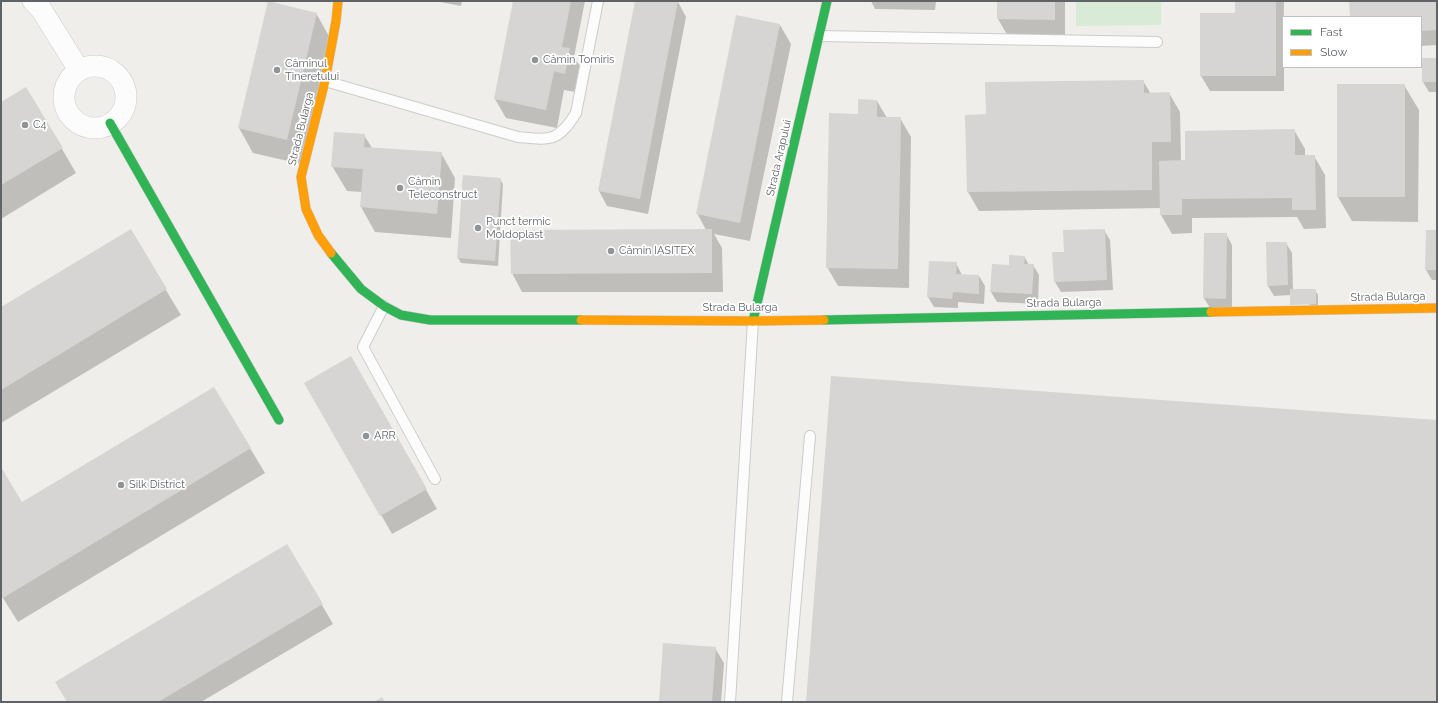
<!DOCTYPE html>
<html>
<head>
<meta charset="utf-8">
<style>
	body { margin:0 }
	#map { position:relative; width:1438px; height:703px; overflow:hidden; background:#efeeea; font-family:Raleway,sans-serif }
	canvas { display:block }
	.frame { position:absolute; inset:0; border:2px solid #5f6368; pointer-events:none }
	.legend { position:absolute; left:1282px; top:16px; width:140px; height:52px; box-sizing:border-box; background:#fff; border:1px solid #bfc1c3; margin:0; padding:5px 7px; list-style:none; font-size:12px; color:#5f6368 }
	.legend li { display:flex; align-items:center; gap:8px; height:20px }
	.legend b { width:20px; border:1px solid #bfc1c3 }
</style>
</head>
<body>
<div id="map">
<canvas width="1438" height="703"></canvas>
<div class="frame"></div>
<ul class="legend">
<li><b style="height:5px;background:#30b455"></b>Fast</li>
<li><b style="height:5px;background:#ff9f0a"></b>Slow</li>
</ul>
</div>
<script>
const ctx = document.querySelector('canvas').getContext('2d');
ctx.lineJoin = 'round';
function fillPath(path, color) { ctx.fillStyle = color; ctx.fill(path, 'evenodd'); }
function trace(path, color, width, dash) { ctx.strokeStyle = color; ctx.lineWidth = width; ctx.lineCap = dash ? 'butt' : 'round'; ctx.setLineDash(dash || []); ctx.stroke(path); }
function drawText(font, color, halo, rows, align = 'center') {
  ctx.font = font + ' Raleway,sans-serif'; ctx.lineWidth = 3.5; ctx.setLineDash([]); ctx.textBaseline = 'middle'; ctx.strokeStyle = halo; ctx.fillStyle = color; for (const [text, x, y, turn = 0] of rows) {
    ctx.save(); ctx.translate(x, y); ctx.rotate((+turn || 0) * Math.PI / 180); ctx.textAlign = isNaN(turn) ? turn : align; if (halo) ctx.strokeText(text, 0, 0); ctx.fillText(text, 0, 0); ctx.restore();
  }
}
fillPath(new Path2D(`
	M1076,1H1161V25L1076,26Z`), '#d8ebd6');
fillPath(new Path2D(`
	M435,1H462L461,6Z
	M514,1H585L574,57L581,68L576,92L564,90L557,128L506,118L495,99Z
	M636,1L678,2L686,17L648,214L607,206L599,191Z
	M871,1H936L935,10L875,9Z
	M998,1H1065V39L1009,38L998,19Z
	M1236,1H1284L1283,67H1284V91H1210L1201,76L1236,14Z
	M1350,1H1437V45L1421,46V17H1351Z
	M316,13L330,38L301,164L253,153L239,128Z
	M780,25L791,44L750,241L714,234L722,248L723,292H522L512,273L706,230L697,213Z
	M1437,59V92H1429L1423,82Z
	M1143,81L1151,94L1169,93L1180,112L1181,161L1294,130L1305,149V156H1314L1325,175L1326,228L1304,229L1297,217L1192,218V233L1172,234L1161,215V208L979,211L968,192L966,116L987,115Z
	M1404,85L1419,110L1418,222L1352,221L1338,197Z
	M877,101L887,118H900L911,137L909,288L838,286L827,267L859,115Z
	M1,103L62,149L76,173L1,219Z
	M364,135L372,148L441,153L455,178L451,238L375,232L361,207L362,192L347,191L332,166Z
	M463,176L500,179L503,184L498,266L461,263L458,258Z
	M1104,230L1110,240L1113,290L1061,292L1055,282L1065,253Z
	M130,231L181,315L1,423V308Z
	M1437,231V280H1432L1426,270Z
	M1226,234L1232,245V309L1210,308L1204,298Z
	M1286,243L1292,253L1293,290H1315L1318,295V309L1291,295L1274,296L1268,286Z
	M1024,256L1029,265H1033L1039,275L1038,304L997,302L991,292L1010,266Z
	M930,262L956,263L962,275L979,276L985,286L984,304L958,302V308L934,307L928,297Z
	M351,358L437,509L392,534L306,383Z
	M250,448L265,473L18,622L1,595V469L22,504Z
	M287,545L333,624L201,702H67Z
	M715,648L724,663L721,702H660Z`), '#0003');
fillPath(new Path2D(`
	M268,1L317,13L287,140L238,128Z
	M513,1H571L562,47L570,48L565,74L554,71L546,110L494,99Z
	M635,1H678L640,199L598,191Z
	M997,1H1055V20L997,19Z
	M1235,1H1276V76H1200V13H1235Z
	M1349,1H1437V30L1421,31V17H1350Z
	M736,15L780,24L740,223L696,214Z
	M1422,58H1437V82H1422Z
	M1144,80V93L1170,92L1171,142H1152V190L967,192L965,115L986,114L985,82Z
	M1337,84H1405V197H1337Z
	M26,87L63,148L1,185V102Z
	M858,99L877,100V117H901L898,269L826,268L829,113L858,114Z
	M1295,129V155H1315L1316,210H1292V198L1182,199V215H1160L1159,161L1185,160V131Z
	M334,132L365,134L364,147L442,152L437,214L360,207L363,169L331,167Z
	M463,175L501,178L495,261L457,258Z
	M131,229L167,289L1,390V307Z
	M712,229V273L511,274L510,230Z
	M1105,229L1107,280L1054,282L1052,252H1064L1063,230Z
	M1426,230H1437V270H1425Z
	M1204,233H1227L1226,299L1203,298Z
	M1266,242H1287L1288,285L1267,286Z
	M1009,255L1025,256L1024,264H1034L1032,294L990,292L992,264L1009,265Z
	M929,261L957,262L956,274L979,275V294L953,292L952,299L927,297Z
	M1290,289H1316V304L1290,305Z
	M351,356L427,489L380,516L304,383Z
	M831,376L1437,420V702H806Z
	M214,387L251,448L3,598L1,595V467L22,502Z
	M287,544L323,604L158,702H67L55,682Z
	M663,643L716,647L712,702H659Z
	M382,697L385,702H374Z`), '#d6d5d3');
const lane = new Path2D(`
	M819,36L1157,42
	M325,81L518,137C551,140 558,142 576,113L598,1
	M384,306L363,347L435,479
	M730,702L753,321
	M787,702L810,436`);
const street = new Path2D(`
	M33,1L41,9L79,70
	M64 97a31 31 0 1 1 62 0a31 31 0 1 1-62 0Z`);
const fast = new Path2D(`
	M110,123L279,420
	M331,253L361,289L384,306L401,315L430,320H581
	M824,320L1211,312
	M753,321L827,1`);
const slow = new Path2D(`
	M331,253L318,235L306,209L301,177L325,81L336,21L338,1
	M1211,312L1437,308
	M581,320L753,321L824,320`);
trace(lane, '#cbcccc', 12);
trace(street, '#cbcccc', 22);
trace(fast, '#cacacb', 10);
trace(slow, '#cacacb', 10);
trace(lane, '#fdfcfc', 10);
trace(street, '#fdfcfc', 21);
trace(fast, '#30b455', 9);
trace(slow, '#ff9f0a', 9);
for (const [x, y, r, color] of [
	[535,60,4,"#919496"],
	[277,70,4,"#919496"],
	[25,125,4,"#919496"],
	[400,188,4,"#919496"],
	[478,228,4,"#919496"],
	[611,251,4,"#919496"],
	[366,436,4,"#919496"],
	[121,485,4,"#919496"]
]) { const dot = new Path2D(); dot.arc(x, y, r, 0, 2 * Math.PI); ctx.fillStyle = color; ctx.fill(dot); trace(dot, '#fff', 1.5); }
drawText('11px', '#5f6368', '#fff', [
	["Cămin Tomiris",543,60],
	["Căminul",285,64],
	["Tineretului",285,77],
	["C4",33,125],
	["Cămin",408,182],
	["Teleconstruct",408,195],
	["Punct termic",486,222],
	["Moldoplast",486,235],
	["Cămin IASITEX",619,251],
	["ARR",374,436],
	["Silk District",129,485]
], 'left');
drawText('11px', '#5f6368', '#fff', [
	["Strada Bularga",301,129,-76],
	["Strada Arapului",779,158,-77],
	["Strada Bularga",1388,297,-1],
	["Strada Bularga",1064,303,-1],
	["Strada Bularga",740,308]
]);
</script>
</body>
</html>
